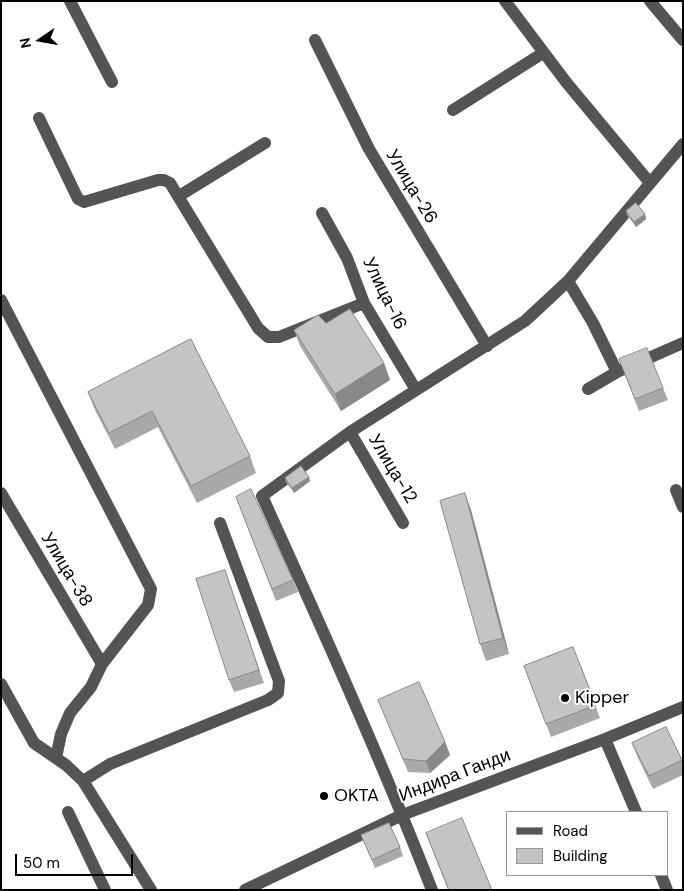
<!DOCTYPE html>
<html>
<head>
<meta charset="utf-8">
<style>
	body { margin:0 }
	#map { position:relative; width:684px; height:891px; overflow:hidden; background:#fff; font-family:"DM Sans",sans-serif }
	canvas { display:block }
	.frame { position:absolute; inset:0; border:2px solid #000; pointer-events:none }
	.legend { position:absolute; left:506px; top:811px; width:162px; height:65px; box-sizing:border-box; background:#fff; border:1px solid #999; margin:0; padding:6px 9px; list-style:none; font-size:15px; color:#000 }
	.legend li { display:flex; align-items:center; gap:10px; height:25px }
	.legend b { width:25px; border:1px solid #999 }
	.north { position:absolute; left:15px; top:15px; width:50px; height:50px; -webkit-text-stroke:4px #fff; paint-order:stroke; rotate:258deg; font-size:14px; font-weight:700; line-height:20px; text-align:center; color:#000 }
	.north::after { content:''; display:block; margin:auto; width:18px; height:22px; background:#000; clip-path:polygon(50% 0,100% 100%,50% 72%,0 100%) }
	.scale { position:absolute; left:15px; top:854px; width:118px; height:22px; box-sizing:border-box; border:2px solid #000; border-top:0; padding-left:6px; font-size:15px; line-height:18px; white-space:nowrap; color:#000; -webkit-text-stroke:4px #fff; paint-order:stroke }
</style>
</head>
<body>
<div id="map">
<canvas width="684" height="891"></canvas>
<div class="frame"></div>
<ul class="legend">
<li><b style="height:6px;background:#545454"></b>Road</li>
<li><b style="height:14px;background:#c4c4c4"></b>Building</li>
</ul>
<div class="north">N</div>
<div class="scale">50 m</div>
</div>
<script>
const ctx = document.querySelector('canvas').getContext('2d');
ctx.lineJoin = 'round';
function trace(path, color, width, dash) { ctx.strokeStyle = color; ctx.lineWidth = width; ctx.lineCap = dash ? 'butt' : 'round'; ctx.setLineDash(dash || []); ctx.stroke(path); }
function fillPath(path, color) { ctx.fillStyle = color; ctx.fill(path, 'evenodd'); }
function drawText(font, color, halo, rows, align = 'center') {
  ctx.font = font + ' "DM Sans",sans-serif'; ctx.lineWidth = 4; ctx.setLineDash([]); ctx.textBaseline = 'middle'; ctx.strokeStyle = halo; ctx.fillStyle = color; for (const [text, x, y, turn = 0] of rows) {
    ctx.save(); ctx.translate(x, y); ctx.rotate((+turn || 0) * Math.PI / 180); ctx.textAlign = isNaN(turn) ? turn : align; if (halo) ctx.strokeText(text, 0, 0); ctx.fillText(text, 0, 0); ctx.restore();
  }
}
trace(new Path2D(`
	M70,1L112,82
	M505,1L566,82L650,183
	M650,1L683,40
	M315,40L369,149L487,346
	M453,110L543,53
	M39,118L78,199L84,202L158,180H164L170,183L258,328L268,337H279L364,303
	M179,196L265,143
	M322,213L347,258L364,303L416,390
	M568,281L593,323L617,372
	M1,300L151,589L148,605L102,664L91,687L70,713L61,734L56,758
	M588,389L617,372L683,343
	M350,432L403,523
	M676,490L683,507
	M1,493L102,664
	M1,684L34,743L66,765L83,781L151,890
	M605,739L636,812
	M83,781L110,764L268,700L278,693L279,681L220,523
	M68,812L105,890
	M661,875L667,890
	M245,890L402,815L605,739L683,707
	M432,890C380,757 321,626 262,496L350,432L525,321L568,281L683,144`), '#545454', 12);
fillPath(new Path2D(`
	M626,211L645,214L646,219L636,227L627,215Z
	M326,323L384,363L390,380L341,411L300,346L294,330Z
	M191,339L250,456L256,473L197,503L158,427L115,449L94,408L88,392Z
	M619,359L663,388L668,400L639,411Z
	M285,478L310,481L294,493L286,482Z
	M241,510L293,580L298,592L276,601Z
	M471,510L509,654L486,661L480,644Z
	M225,570L264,683L234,692L229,680Z
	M573,647L600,718L551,737L524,666Z
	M378,700L445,742L450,755L430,773L408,772Z
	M666,727L683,762V775L653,789L637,756L632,743Z
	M426,833L492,890H448Z
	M361,835L400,847L403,856L375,868Z`), '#a9a9a9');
fillPath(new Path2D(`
	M645,214L646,219L636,227L634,222Z
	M384,363L390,380L341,411L335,394Z
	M309,477L310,481L294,493L292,488Z
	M465,493L471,510L509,654L503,638Z
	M445,742L450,755L430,773L426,761Z`), '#898989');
const building = new Path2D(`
	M636,203L645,214L634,222L626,211Z
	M350,309L384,363L335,394L294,330L318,315L326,323Z
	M191,339L250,456L191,486L152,411L109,433L88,392Z
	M647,348L663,388L635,399L619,359Z
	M301,466L309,477L292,488L285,478Z
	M251,489L293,580L272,589L236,497Z
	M465,493L503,638L480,644L440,501Z
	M225,570L259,670L229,680L196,579Z
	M573,647L596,705L546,724L524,666Z
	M419,682L445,742L426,761L403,759L378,700Z
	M666,727L682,760L649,776L632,743Z
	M462,818L492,890H449L426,833Z
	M389,823L400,847L372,860L361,835Z`);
fillPath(building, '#c4c4c4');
trace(building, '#898989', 1);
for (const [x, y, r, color] of [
	[565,698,5,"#000"],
	[324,796,5,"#000"]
]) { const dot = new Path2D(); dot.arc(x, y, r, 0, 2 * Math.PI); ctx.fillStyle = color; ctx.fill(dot); trace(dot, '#fff', 2); }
drawText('18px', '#000', '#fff', [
	["Улица-26",411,187,59],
	["Улица-16",384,294,64],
	["Улица-12",392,469,59],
	["Улица-38",66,570,59],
	["Индира Ганди",455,776,-21]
]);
drawText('18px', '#000', '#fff', [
	["Kipper",575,698],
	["OKTA",334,796]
], 'left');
</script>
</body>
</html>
